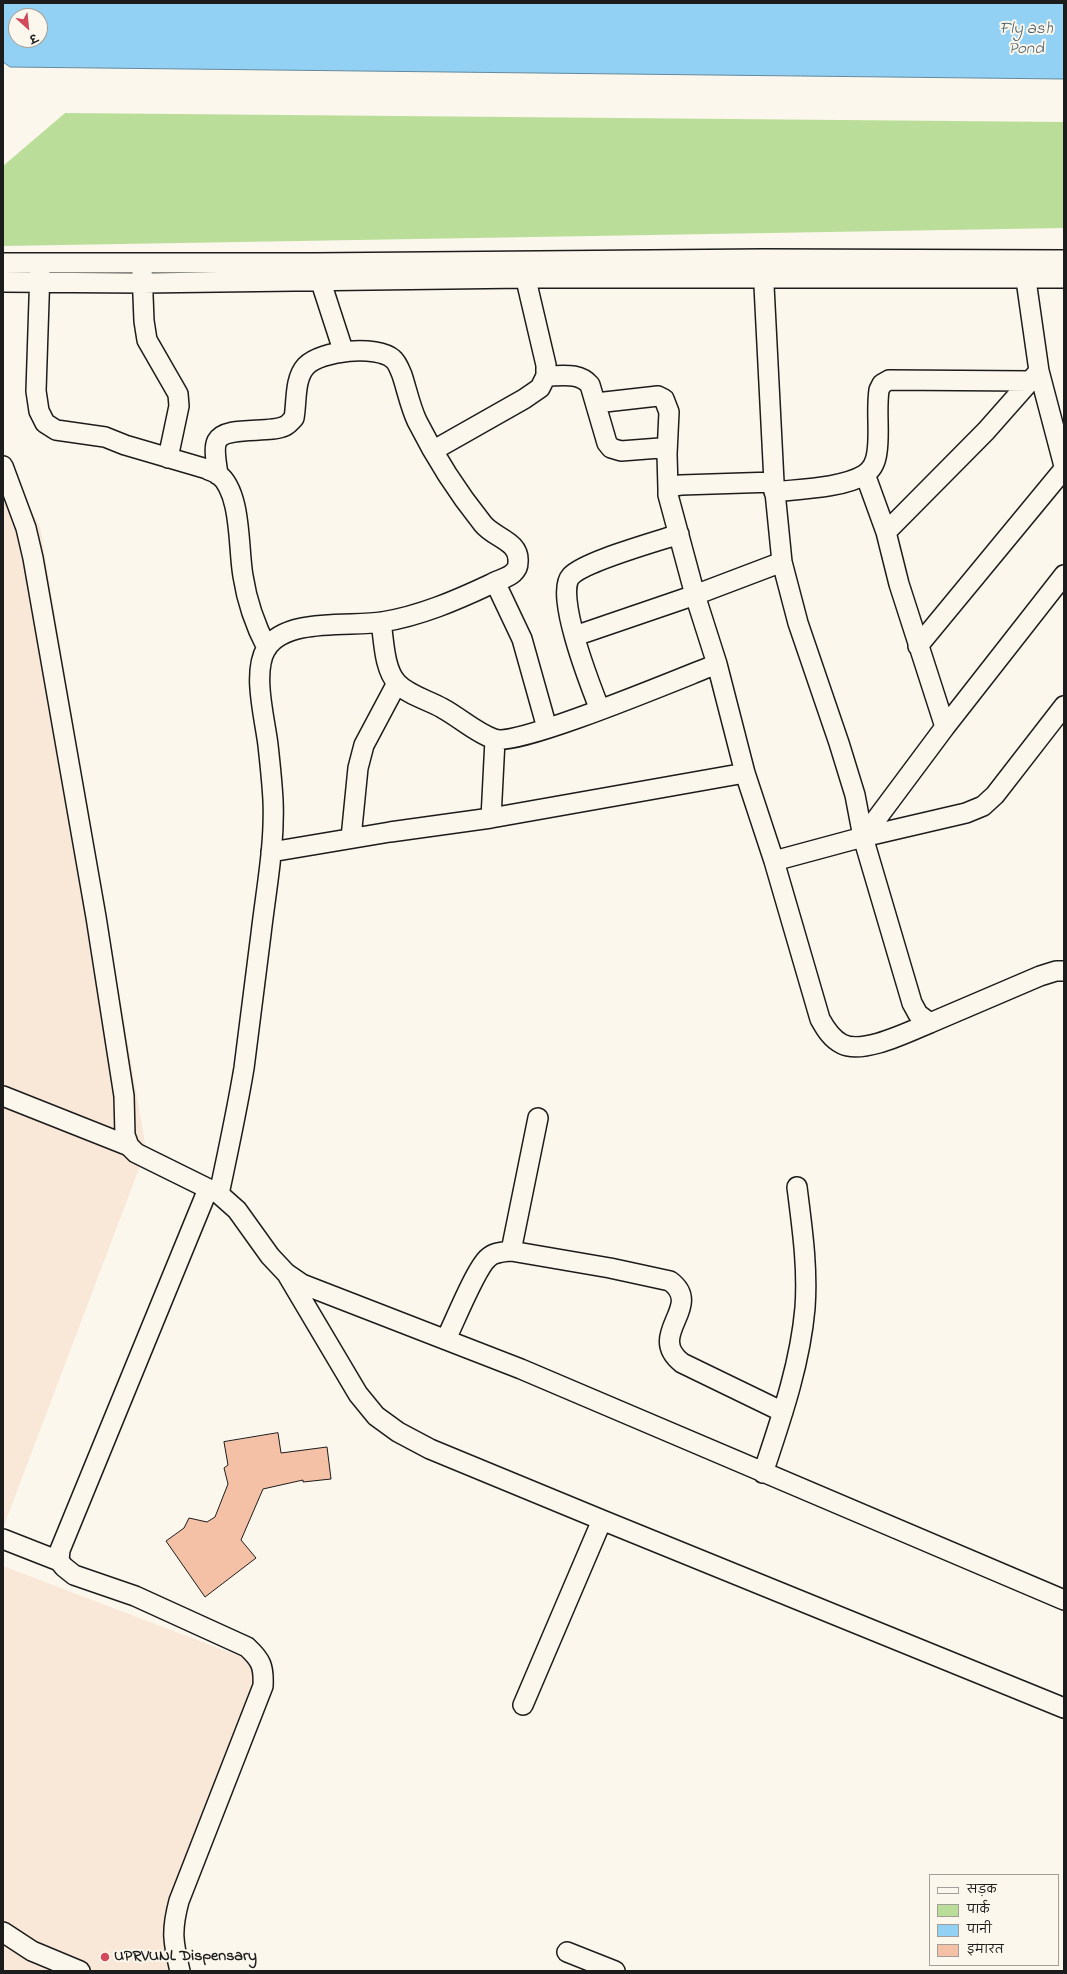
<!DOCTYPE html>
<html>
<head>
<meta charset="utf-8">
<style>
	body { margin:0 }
	#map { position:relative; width:1067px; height:1974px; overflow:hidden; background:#fbf7ec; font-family:"Indie Flower","Playpen Sans Deva",sans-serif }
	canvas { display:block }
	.frame { position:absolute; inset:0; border:4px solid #1c1c1c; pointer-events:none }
	.legend { position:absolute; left:929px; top:1874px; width:130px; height:92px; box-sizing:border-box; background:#fbf7ec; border:1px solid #a29f99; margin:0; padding:5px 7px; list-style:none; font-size:12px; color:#1c1c1c }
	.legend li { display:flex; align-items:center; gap:8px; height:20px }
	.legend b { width:20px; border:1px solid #a29f99 }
	.north { position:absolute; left:8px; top:8px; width:40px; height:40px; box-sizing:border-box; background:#fbf7ec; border:1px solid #a29f99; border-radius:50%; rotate:153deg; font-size:11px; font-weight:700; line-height:16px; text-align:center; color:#1c1c1c }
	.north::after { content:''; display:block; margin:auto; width:14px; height:18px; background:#d1495b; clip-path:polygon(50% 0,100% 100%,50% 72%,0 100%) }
</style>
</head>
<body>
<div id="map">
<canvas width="1067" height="1974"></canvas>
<div class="frame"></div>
<ul class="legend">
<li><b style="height:5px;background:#fbf7ec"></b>सड़क</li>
<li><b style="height:11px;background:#bade99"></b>पार्क</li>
<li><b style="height:11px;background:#92d1f4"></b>पानी</li>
<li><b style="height:11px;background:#f5c1a6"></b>इमारत</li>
</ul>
<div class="north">उ</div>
</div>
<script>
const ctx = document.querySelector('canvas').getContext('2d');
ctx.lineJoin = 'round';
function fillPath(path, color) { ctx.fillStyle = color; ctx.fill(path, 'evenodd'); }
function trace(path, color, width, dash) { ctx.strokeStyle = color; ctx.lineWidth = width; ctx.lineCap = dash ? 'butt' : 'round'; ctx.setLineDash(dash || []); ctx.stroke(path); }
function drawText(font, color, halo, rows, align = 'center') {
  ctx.font = font + ' "Indie Flower",sans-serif'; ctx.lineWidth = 4; ctx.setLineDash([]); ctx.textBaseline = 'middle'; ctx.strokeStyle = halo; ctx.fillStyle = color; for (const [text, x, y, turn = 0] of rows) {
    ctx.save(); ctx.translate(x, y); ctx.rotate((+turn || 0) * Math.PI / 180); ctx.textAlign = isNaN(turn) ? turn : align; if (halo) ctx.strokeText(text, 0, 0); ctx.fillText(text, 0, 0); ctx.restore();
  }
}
fillPath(new Path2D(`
	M3,456L40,527L146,1150L3,1528Z
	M3,1566L273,1669L163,1936L169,1971H3Z`), '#f9e7d7');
fillPath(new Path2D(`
	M65,113L1064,122V228L3,246V166Z`), '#bade99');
const water = new Path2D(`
	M3,3H1064V79L10,67L3,62ZM16,16H40V40H16Z`);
fillPath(water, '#92d1f4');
trace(water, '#63899e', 1);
const building = new Path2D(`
	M278,1433L281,1453L327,1447L331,1479L303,1482V1480L263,1489L241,1540L256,1558L205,1597L166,1541L184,1528L189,1518L207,1522L215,1517L228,1484L224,1468L228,1465L224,1442Z`);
fillPath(building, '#f5c1a6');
trace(building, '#1c1c1c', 1);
const minor = new Path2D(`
	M3,263H315L763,259L1064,260
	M763,266L774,482L782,562L798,623L839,743L855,795L863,837L912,1003L918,1014L930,1023L1040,976L1056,971H1064
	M1024,266L1039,371L1064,466
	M40,270L36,391L39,411L45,423L56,430L105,437L125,445L207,469C210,471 215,472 218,474C242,492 238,549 243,576C247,602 255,625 267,648
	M142,270L144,321L147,340L178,394L179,406L168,458
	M317,270L343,350
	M3,282L142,283L524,278H1064
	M546,376C562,376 579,372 590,385L607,443L611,448L621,451L660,448L667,454L668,489
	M596,403L658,396L664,399L669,412L667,454
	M434,450L524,399L540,388L546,376V365L523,267
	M3,466L26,528L33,558L96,917L124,1096L125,1135L129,1146L136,1153L219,1194L237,1210L270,1256L286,1273L302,1284L521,1369L1064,1600
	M865,474L886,532L899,584L945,727
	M218,475C217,465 213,449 217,441C225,425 269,434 285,426C288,425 291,421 294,418C297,402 294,379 306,366C321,350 377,345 393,359C397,362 400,370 402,375C407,390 410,406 417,421C435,457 458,493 483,524C494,538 520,541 518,562C518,567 517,569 513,573C508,578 498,580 491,584C457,600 420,616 382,622C351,627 285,617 266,649C252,673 265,719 268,745C270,763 272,782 273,800C275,845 266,890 261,934C255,979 250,1023 244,1068C237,1110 228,1152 219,1194
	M774,482L681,485L674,486L668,489V495L695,595L717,664L745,773L774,861L820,1019C826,1030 832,1039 842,1044C863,1055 910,1031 930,1023
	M774,492C800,489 842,488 864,475C872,470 876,461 877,452C880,432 876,411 879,390L882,384L889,380L1030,381
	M886,532L986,431L1039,371
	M495,582L522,639L547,728
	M381,622C384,641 384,669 397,683C408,695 428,700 442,708C459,717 476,733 494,739C518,747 683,677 717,664
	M575,636L695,595L782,562
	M918,646L1064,469
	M600,710C591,687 554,594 571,576C585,561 656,542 679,534
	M491,818L495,740
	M863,837L945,727L1064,575
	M351,838L358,768L364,745L397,683
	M271,852L390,832L491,818L745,773
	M774,861L863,837L966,813L983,806L995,795L1064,706
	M3,1096L129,1146
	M511,1251L538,1118
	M288,1276L358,1394L376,1416L398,1432L430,1449L602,1520L1064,1708
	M446,1339C454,1323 476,1268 488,1258C494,1252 503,1252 511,1251L610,1268L670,1281C705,1307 645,1334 682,1363L783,1412
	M763,1473C781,1419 800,1365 805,1308C808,1267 802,1227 797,1187
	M3,1539L59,1561
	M523,1705L602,1520
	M3,1932L32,1951L80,1971
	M567,1952L615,1971
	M180,1971C173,1942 171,1931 179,1901L263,1686C264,1666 261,1660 247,1647L135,1596L74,1575L64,1567L59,1561L60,1550L208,1189`);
trace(minor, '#1c1c1c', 22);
trace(minor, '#fbf7ec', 19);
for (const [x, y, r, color] of [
	[105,1957,5,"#d1495b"]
]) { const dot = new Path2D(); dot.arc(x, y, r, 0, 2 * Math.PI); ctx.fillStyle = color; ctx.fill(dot); trace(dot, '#fbf7ec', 1.5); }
drawText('bold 16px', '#1c1c1c', '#fbf7ec', [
	["UPRVUNL Dispensary",114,1957]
], 'left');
drawText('italic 17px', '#455b68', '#fbf7ec', [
	["Fly ash",1026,30],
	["Pond",1026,50]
]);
</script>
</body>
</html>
